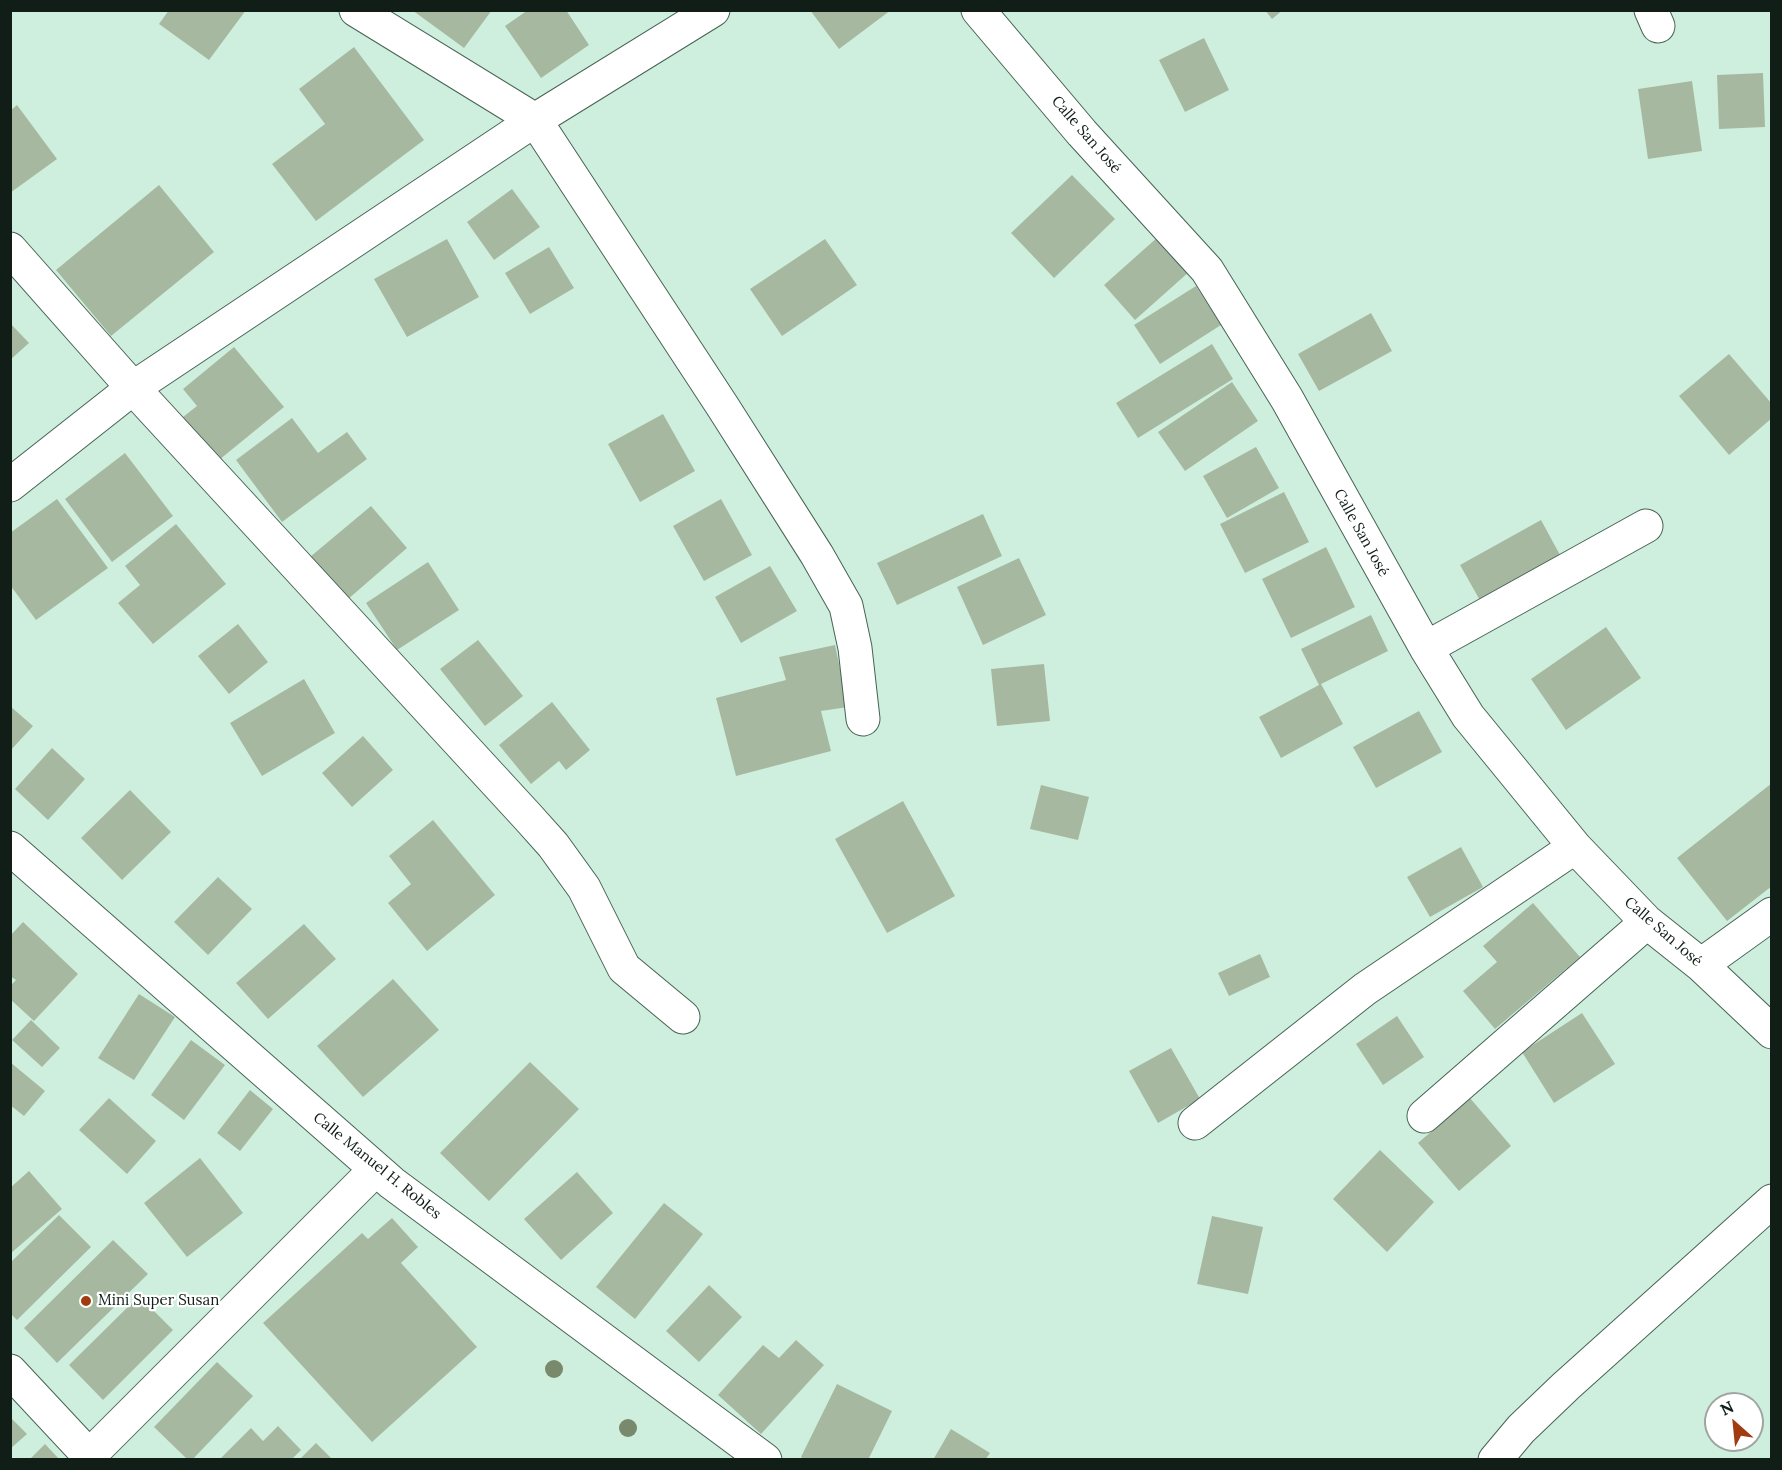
<!DOCTYPE html>
<html>
<head>
<meta charset="utf-8">
<style>
	body { margin:0 }
	#map { position:relative; width:1782px; height:1470px; overflow:hidden; background:#ceefdd; font-family:Lora,serif }
	canvas { display:block }
	.frame { position:absolute; inset:0; border:12px solid #111d17; pointer-events:none }
	.north { position:absolute; left:1704px; top:1392px; width:60px; height:60px; box-sizing:border-box; background:#fff; border:2px solid #a0a5a2; border-radius:50%; rotate:333deg; font-size:16px; font-weight:700; line-height:24px; text-align:center; color:#111d17 }
	.north::after { content:''; display:block; margin:auto; width:21px; height:27px; background:#a13c10; clip-path:polygon(50% 0,100% 100%,50% 72%,0 100%) }
</style>
</head>
<body>
<div id="map">
<canvas width="1782" height="1470"></canvas>
<div class="frame"></div>
<div class="north">N</div>
</div>
<script>
const ctx = document.querySelector('canvas').getContext('2d');
ctx.lineJoin = 'round';
function fillPath(path, color) { ctx.fillStyle = color; ctx.fill(path, 'evenodd'); }
function trace(path, color, width, dash) { ctx.strokeStyle = color; ctx.lineWidth = width; ctx.lineCap = dash ? 'butt' : 'round'; ctx.setLineDash(dash || []); ctx.stroke(path); }
function drawText(font, color, halo, rows, align = 'center') {
  ctx.font = font + ' Lora,serif'; ctx.lineWidth = 4.5; ctx.setLineDash([]); ctx.textBaseline = 'middle'; ctx.strokeStyle = halo; ctx.fillStyle = color; for (const [text, x, y, turn = 0] of rows) {
    ctx.save(); ctx.translate(x, y); ctx.rotate((+turn || 0) * Math.PI / 180); ctx.textAlign = isNaN(turn) ? turn : align; if (halo) ctx.strokeText(text, 0, 0); ctx.fillText(text, 0, 0); ctx.restore();
  }
}
fillPath(new Path2D(`
	M169,10H246L209,60L159,24Z
	M412,10H492L464,48Z
	M528,10H566L589,45L541,78L505,26Z
	M810,10H891L839,49Z
	M1265,10H1283L1272,19Z
	M1204,38L1229,90L1185,112L1159,60Z
	M354,47L424,140L316,221L272,164L325,124L299,89Z
	M1763,73L1765,127L1719,129L1717,75Z
	M1692,81L1702,151L1648,159L1638,89Z
	M17,105L57,159L10,193V111Z
	M1072,175L1115,219L1054,278L1011,233Z
	M159,185L214,252L111,336L56,270Z
	M512,189L540,227L494,260L467,222Z
	M1159,236L1190,271L1135,320L1104,285Z
	M447,239L479,297L407,337L374,279Z
	M825,239L857,285L782,336L750,289Z
	M549,247L574,288L530,314L505,273Z
	M1196,286L1221,325L1160,364L1134,325Z
	M1371,313L1392,351L1319,391L1298,354Z
	M10,323L29,343L10,360Z
	M1212,344L1233,379L1138,438L1116,403Z
	M234,347L284,407L219,460L183,417L197,406L183,389Z
	M1729,354L1772,404V418L1729,455L1679,396Z
	M1232,382L1258,421L1185,471L1158,432Z
	M663,414L695,471L640,502L608,444Z
	M292,418L318,453L347,432L367,459L282,522L236,460Z
	M1256,447L1279,488L1227,518L1203,476Z
	M125,453L173,516L112,562L65,499Z
	M1284,492L1309,542L1245,573L1220,524Z
	M57,499L108,568L36,620L10,585V533Z
	M721,499L752,555L704,581L673,526Z
	M371,506L407,548L347,600L310,557Z
	M983,514L1002,556L897,605L877,563Z
	M1541,520L1566,566L1486,611L1460,565Z
	M176,524L226,584L153,644L118,603L140,585L125,566Z
	M1326,547L1355,607L1291,638L1262,579Z
	M1019,558L1046,615L983,645L957,587Z
	M428,562L459,610L397,650L366,603Z
	M770,566L797,611L741,643L715,597Z
	M1371,615L1388,651L1321,684L1343,724L1281,758L1259,717L1319,685L1301,649Z
	M238,624L268,662L229,694L198,656Z
	M1606,627L1641,678L1566,730L1531,679Z
	M478,640L523,696L485,726L440,669Z
	M835,645L848,707L821,711L831,751L736,776L716,698L786,680L779,657Z
	M1044,664L1050,721L997,726L991,669Z
	M304,679L335,733L262,776L230,723Z
	M552,702L590,750L566,770L559,761L531,784L499,745Z
	M10,706L33,726L10,751Z
	M1419,711L1442,752L1376,788L1353,747Z
	M363,736L393,770L352,807L322,773Z
	M52,748L85,779L48,820L15,789Z
	M1772,783V886L1727,921L1677,858Z
	M1041,785L1089,797L1078,840L1030,829Z
	M130,790L171,832L122,880L81,838Z
	M903,801L955,896L887,933L835,839Z
	M433,820L495,895L427,951L388,903L411,884L389,856Z
	M1461,847L1483,887L1430,917L1407,877Z
	M218,877L252,909L208,955L174,922Z
	M1533,903L1580,957L1495,1029L1463,991L1497,962L1483,946Z
	M23,922L78,974L34,1021L10,999V986L16,980L10,976V936Z
	M304,924L336,959L268,1019L236,983Z
	M1260,954L1270,977L1229,996L1218,973Z
	M393,979L439,1030L363,1097L317,1046Z
	M139,994L175,1017L134,1080L98,1058Z
	M1582,1013L1615,1064L1554,1103L1522,1052Z
	M1397,1016L1424,1057L1383,1085L1356,1044Z
	M31,1020L60,1048L42,1067L12,1040Z
	M191,1040L225,1065L184,1120L151,1095Z
	M1171,1048L1200,1099L1158,1123L1129,1071Z
	M10,1062L45,1091L24,1116L10,1105Z
	M530,1062L579,1109L489,1201L440,1153Z
	M250,1090L273,1109L240,1151L217,1133Z
	M109,1098L156,1141L127,1174L79,1130Z
	M1470,1098L1511,1146L1459,1191L1418,1143Z
	M1380,1150L1434,1202L1387,1252L1333,1199Z
	M200,1158L243,1213L187,1257L144,1203Z
	M29,1171L62,1209L10,1254V1188Z
	M577,1172L613,1213L561,1260L524,1219Z
	M664,1203L703,1234L635,1319L596,1287Z
	M59,1215L91,1247L17,1320L10,1313V1263Z
	M1212,1216L1263,1227L1248,1294L1197,1284Z
	M392,1218L418,1247L401,1263L477,1347L372,1442L263,1323L362,1233L368,1239Z
	M113,1240L148,1274L57,1363L24,1328Z
	M709,1285L742,1317L699,1362L666,1331Z
	M139,1296L173,1330L103,1400L69,1365Z
	M796,1340L824,1365L761,1434L718,1395L763,1345L779,1358Z
	M217,1362L253,1396L192,1460H188L154,1427Z
	M837,1384L892,1411L868,1460H805L801,1457Z
	M10,1417L27,1434L10,1449Z
	M278,1426L301,1450L291,1460H219L251,1428L263,1441Z
	M951,1429L990,1453L985,1460H933Z
	M316,1443L333,1460H299Z
	M45,1444L60,1460H29Z`), '#a6b9a0');
const minor = new Path2D(`
	M356,10L535,120L723,407L817,555L846,606L855,648L863,719
	M978,10L1082,133L1207,270L1287,399L1426,648L1468,716L1575,847L1647,922L1701,965L1772,1032
	M1651,10L1658,26
	M10,249L133,388L527,816L553,845L584,888L624,968L683,1017
	M10,485L133,388L535,120L713,10
	M1426,648L1646,526
	M10,848L392,1183L765,1460
	M1701,965L1772,914
	M1424,1116L1647,922
	M1195,1123L1365,989L1575,847
	M10,1371L93,1460
	M89,1456L376,1169
	M1495,1460L1521,1429L1566,1386L1772,1201`);
trace(minor, '#476355', 35);
trace(minor, '#fff', 33);
ctx.fillStyle = '#79896b';
for (const [x, y] of [
	[554,1369],
	[628,1428]
]) { ctx.beginPath(); ctx.arc(x, y, 9, 0, 2 * Math.PI); ctx.fill(); }
for (const [x, y, r, color] of [
	[86,1301,6,"#a13c10"]
]) { const dot = new Path2D(); dot.arc(x, y, r, 0, 2 * Math.PI); ctx.fillStyle = color; ctx.fill(dot); trace(dot, '#fff', 2); }
drawText('15px', '#111d17', '#fff', [
	["Calle San José",1086,135,49],
	["Calle San José",1361,533,61],
	["Calle San José",1663,932,41],
	["Calle Manuel H. Robles",377,1166,39]
]);
drawText('15px', '#111d17', '#fff', [
	["Mini Super Susan",98,1301]
], 'left');
</script>
</body>
</html>
